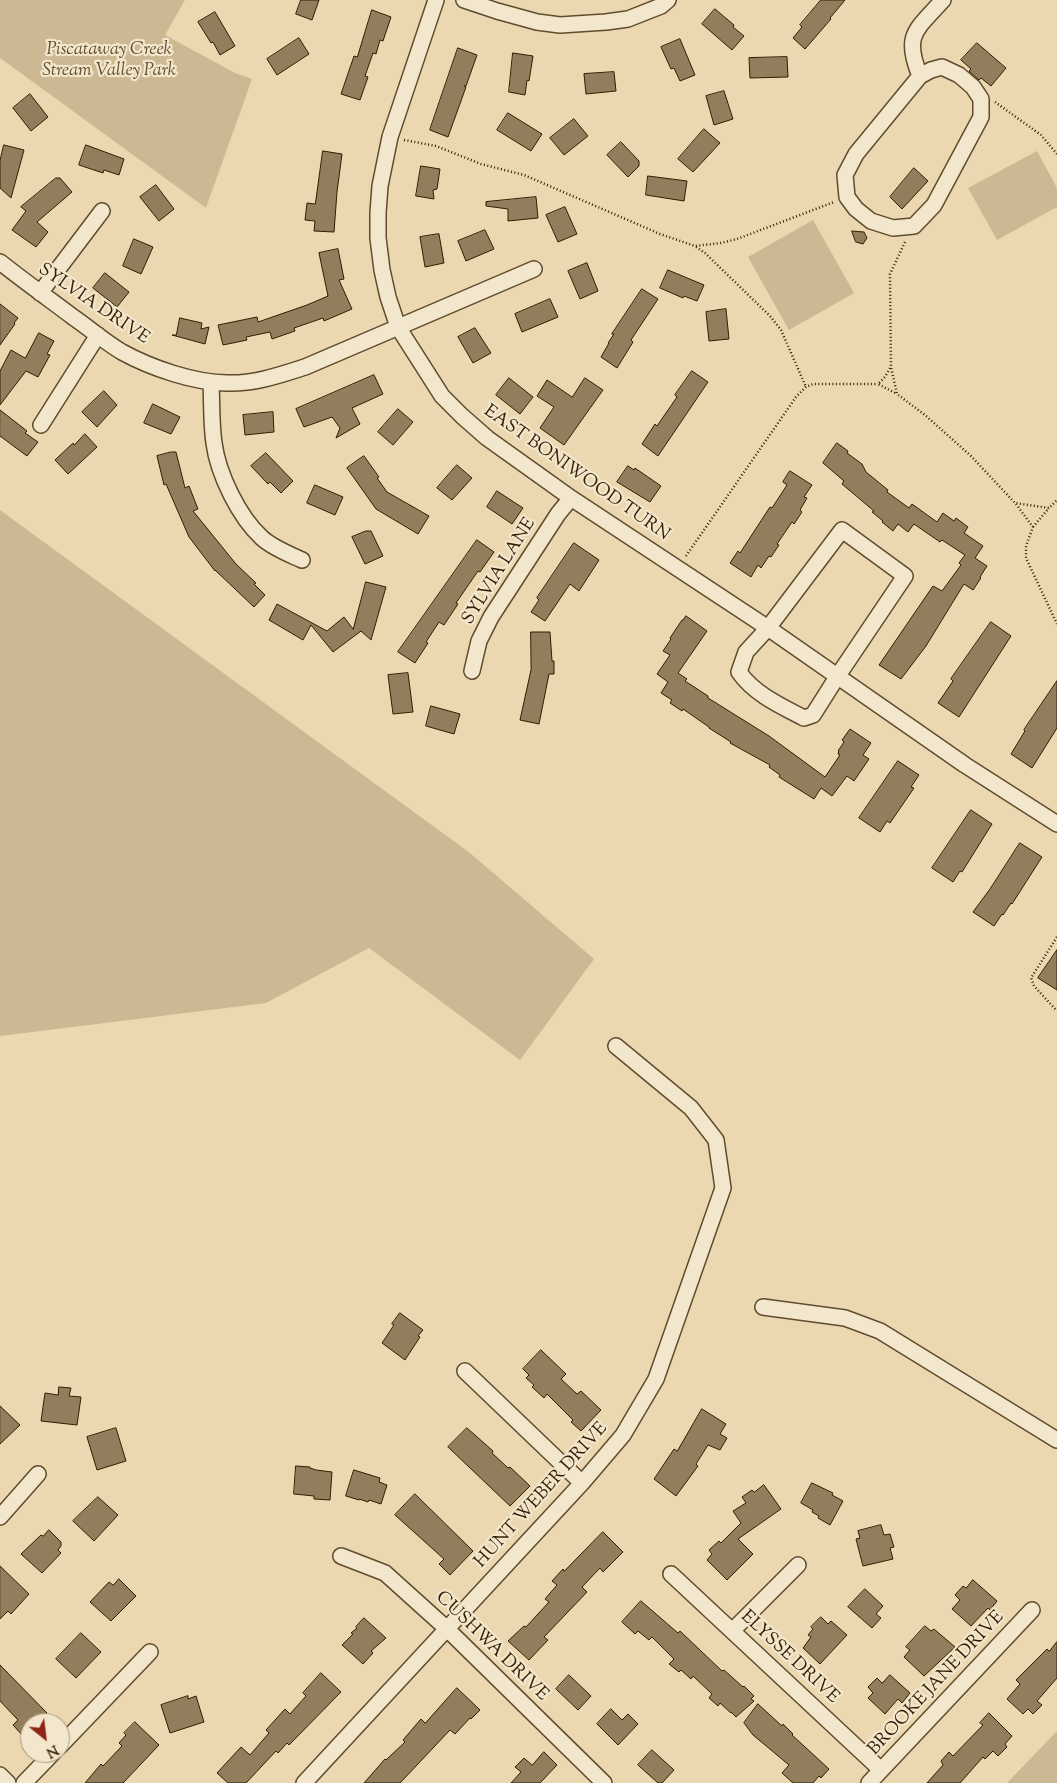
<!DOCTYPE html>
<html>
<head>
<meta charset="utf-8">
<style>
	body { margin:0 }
	#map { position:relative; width:1057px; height:1783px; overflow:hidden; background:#ebd8b0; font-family:"Sorts Mill Goudy",serif }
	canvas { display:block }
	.north { position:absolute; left:20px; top:1713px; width:50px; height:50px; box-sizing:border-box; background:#f2e6cc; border:1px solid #a5967a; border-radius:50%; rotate:151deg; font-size:14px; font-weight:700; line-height:20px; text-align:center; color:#321d00 }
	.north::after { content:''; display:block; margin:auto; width:18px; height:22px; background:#8f2418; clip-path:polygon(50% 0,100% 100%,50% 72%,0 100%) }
</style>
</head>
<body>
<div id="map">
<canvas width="1057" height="1783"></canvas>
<div class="north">N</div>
</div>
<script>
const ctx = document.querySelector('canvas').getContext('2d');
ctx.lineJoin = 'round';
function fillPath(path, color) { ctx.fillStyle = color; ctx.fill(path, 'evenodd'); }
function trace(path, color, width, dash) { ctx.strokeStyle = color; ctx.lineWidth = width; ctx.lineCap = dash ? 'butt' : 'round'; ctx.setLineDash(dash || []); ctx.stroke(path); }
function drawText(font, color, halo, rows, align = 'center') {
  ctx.font = font + ' "Sorts Mill Goudy",serif'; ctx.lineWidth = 4.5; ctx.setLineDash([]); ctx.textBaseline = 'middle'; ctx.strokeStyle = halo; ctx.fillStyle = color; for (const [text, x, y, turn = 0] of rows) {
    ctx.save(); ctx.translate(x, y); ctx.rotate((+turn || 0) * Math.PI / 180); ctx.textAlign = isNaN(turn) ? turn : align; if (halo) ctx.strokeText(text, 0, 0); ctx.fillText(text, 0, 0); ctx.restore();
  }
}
fillPath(new Path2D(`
	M0,0H185L165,35L235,73L252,79L206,208L0,58Z
	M1037,151L1057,188V207L997,240L968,188Z
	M813,220L854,293L789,330L748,257Z
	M0,510L470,853L594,959L520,1060L369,948L266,1003L0,1036Z
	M1057,1731V1783H1007Z`), '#ccb892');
const building = new Path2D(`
	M301,0H319L312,20L296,14Z
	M821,0H845L830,18L831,19L805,49L793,38L802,27L800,25Z
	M715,9L734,25L733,27L744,36L732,50L702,24Z
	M372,10L391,17L383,41L380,40L376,54L373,53L365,76L368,77L360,100L341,94L354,56L357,57Z
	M215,12L235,46L220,55L213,42L211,43L198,22Z
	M299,38L309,54L277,75L267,59Z
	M680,39L695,75L680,81L674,68L671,69L661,47Z
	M977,43L1006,68L991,86L981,78L979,80L969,71L971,69L961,60Z
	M458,48L477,55L466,86H464L466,87L448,137L430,130Z
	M513,53L533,56L529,81L527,80L525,95L509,92Z
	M787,57L788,77L750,78L749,58Z
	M614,72L616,91L586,94L584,74Z
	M724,91L733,119L714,125L706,96Z
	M30,94L48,117L31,131L13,108Z
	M508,113L542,134L531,151L497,130Z
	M574,119L588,136L564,155L550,138Z
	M704,129L720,143L693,172L678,159Z
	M621,142L639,161V166L628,177L607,155Z
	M4,145L24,150L11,198L0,188V161Z
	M86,145L124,159L119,175L104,170L103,173L79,165Z
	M323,151L342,154L337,192L334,232L314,231L315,221L305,220L307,203L315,204Z
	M421,166L440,169L437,189L433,190L434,199L416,196Z
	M914,168L928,181L902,209L890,197Z
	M648,176L687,181L684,201L646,195Z
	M56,178H60L72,192L37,222L48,232L36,247L12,230L26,211L21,207Z
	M156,185L174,209L159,221L140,197Z
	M536,197L538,218L508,221V209L486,206V202Z
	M565,207L577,234L558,242L546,215Z
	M485,230L494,249L466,261L458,241Z
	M852,231L864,232L867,238L863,244L856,242Z
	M439,234L444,263L425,267L420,237Z
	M134,239L153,247L141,274L123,266Z
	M338,249L344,279L339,280L352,309L324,321L323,318L294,328L295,331L272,339L270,332L246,337L247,340L223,345L218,325L257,317L258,322L307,305L328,296L319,253Z
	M587,263L598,291L580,299L568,271Z
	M668,270L704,285L697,301L684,296L683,298L660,288Z
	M105,273L129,292L117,307L93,288Z
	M642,289L658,299L631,340L633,342L617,368L601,357L609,343H608L614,334H612Z
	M550,299L558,317L522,332L515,314Z
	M0,304L18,318L14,323L15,324L0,345Z
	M726,309L729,339L709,341L706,312Z
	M180,318L202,323L201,329L209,327L205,344L172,335H176Z
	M475,328L491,353L473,363L458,337Z
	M39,333L54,341L47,354L50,355L38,377L26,371L0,405V371L11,350L25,358Z
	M692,371L708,382L658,456L642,444L655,424L657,426L677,397L675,395Z
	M374,375L383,394L352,408L360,424L336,438L340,428L332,417L304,427L296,409Z
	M509,378L533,397L520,414L496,395Z
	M585,378L603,390L564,445L540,428L554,407L537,396L547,380L572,397Z
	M104,391L117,405L97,427L82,412Z
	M153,404L180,417L171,434L144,423Z
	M398,409L413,422L393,445L378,432Z
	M0,410L27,431L25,433L38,442L27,456L0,436Z
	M273,412L274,432L245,435L243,415Z
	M85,434L97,447L68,474L55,460L73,443L74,445Z
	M837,443L848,451L847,453L862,464L866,472L888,490L887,492L909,508L912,504L937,522L943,513L954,521L956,518L968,527L964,533L983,546L975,558L987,566L980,577L981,578L973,590L964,584L926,646L901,679L879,665L933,586L942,591L961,565L959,563L965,555L942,540L940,542L914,524L908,532L898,524L893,531L882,522L883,521L872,512L874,511L842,484L844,481L823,463Z
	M171,452H176L185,488L189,486L198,509L193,511L236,564L256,583L254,584L265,595L254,607L215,570V571L189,537L166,484L164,485L157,456Z
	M266,453L293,481L281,493L270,482L268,484L251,466Z
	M364,456L379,477L377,478L387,492L429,516L418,534L376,509L347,468Z
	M457,465L472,478L452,500L437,488Z
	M628,466L634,470L635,468L661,486L650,502L617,482Z
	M790,471L812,485L804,497L807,498L800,510L802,512L794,524L792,522L777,544L779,545L771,557L769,556L761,568L758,565L751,577L730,563L738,551L740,553L770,507L772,508L787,485L783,482Z
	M315,485L343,497L335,515L307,503Z
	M497,491L523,508L512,524L487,507Z
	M366,531H371L383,556L365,564L352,537Z
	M477,540L494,552L480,572L478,571L456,603L458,604L444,625L439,622L426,642L428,643L415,663L398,652Z
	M574,543L599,560L579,591L570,584L545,621L531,612L539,600L537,598Z
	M366,582L386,587L371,640L361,631L333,652L311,625L303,640L269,620L277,604L327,631L344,617L353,629Z
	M686,616L707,631L678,673L687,679L685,681L708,696V698L769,736L825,777L840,755L838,754L839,751H838L844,742L842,740L850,729L871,743L863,755L869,759L854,781L847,776L832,796L821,788L814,799L779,777L780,775L769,767L770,765L730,743L731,742L709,728V727L683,709L682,711L670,703L672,700L661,693L668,682L657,674L670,655L663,651L671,639L670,638L682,620H683Z
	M991,622L1011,636L959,717L938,703L953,681L951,679Z
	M531,632H550L552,661H554V674H549L539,724L520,720L531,670Z
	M408,673L413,712L393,714L388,675Z
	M1057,681V728L1032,768L1011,754L1025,731L1024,730Z
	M431,706L460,714L454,734L426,726Z
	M898,761L919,775L911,787L914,788L890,823L887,821L880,832L859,818Z
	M971,810L992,824L962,872L960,871L953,882L932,868Z
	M1020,843L1042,857L1012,904L1011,903L1003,915L1002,914L994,926L973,912L990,889Z
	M1057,950V990L1038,978Z
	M400,1313L423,1330L418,1336L420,1337L405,1360L382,1343L394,1325L392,1324Z
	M541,1350L566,1374L561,1379L577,1394L581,1391L601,1410L581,1431L571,1422L573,1420L547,1394L544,1398L532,1387L534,1385L526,1378L529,1375L523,1369Z
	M59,1387L71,1388L69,1396L81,1397L77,1425L41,1421L45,1393L58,1395Z
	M0,1406L20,1425L0,1444Z
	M702,1409L726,1424L720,1434L727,1438L720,1450L708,1445L696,1464L698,1466L676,1496L654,1479L674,1449L677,1451Z
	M116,1428L126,1461L97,1470L87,1437Z
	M467,1428L493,1451L492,1453L508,1468L510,1467L530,1486L510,1506L448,1447Z
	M296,1466L310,1467V1468L316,1470L332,1472L330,1500L314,1499V1496L294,1494Z
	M354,1470L380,1478L379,1482L387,1485L381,1504L369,1500L368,1502L359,1499V1500L346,1496Z
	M812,1483L833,1493L832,1495L843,1501L830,1525L818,1518L819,1516L812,1512L813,1510L801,1503Z
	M764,1485L781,1509L738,1539L753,1554L727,1580L707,1560L712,1554L709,1550L719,1541L721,1543L741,1523L733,1511L746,1503L742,1497L752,1490L754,1492Z
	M415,1494L473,1551L450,1575L439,1564L444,1559L395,1515Z
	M98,1497L118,1515L94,1541L73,1521Z
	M881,1525L884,1535L890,1534L894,1547L890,1548L893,1559L863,1566L856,1539L860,1538L858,1531Z
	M49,1530L61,1542V1546L58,1550L61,1553L42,1573L21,1554L41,1535L43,1536Z
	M603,1532L623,1552L603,1572L600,1568L582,1587L587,1592L544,1637L548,1640L529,1660L508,1641L524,1626L526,1627L549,1602L545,1599L557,1585L552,1581L563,1569L564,1571Z
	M0,1566L29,1594L11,1614L8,1611L0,1619Z
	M119,1579L136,1596L111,1621L90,1602L109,1582L113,1585Z
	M973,1580L997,1601L990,1610L988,1608L971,1626L952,1609L960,1600L955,1595L963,1586L966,1588Z
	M865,1589L883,1606L876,1614L881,1618L872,1628L848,1607Z
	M641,1601L678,1633L680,1631L722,1671L724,1670L743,1687L744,1686L754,1696L751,1699L754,1701L736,1717L731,1712V1713L720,1703L718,1706L709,1698L712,1694L693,1676L691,1679L681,1670L679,1672L669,1664L674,1659L652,1637L649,1640L638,1631L635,1634L622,1622Z
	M821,1617L828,1624L831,1621L847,1635L820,1664L803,1648L811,1637L808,1635L813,1629L811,1627Z
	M364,1618L386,1638L371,1651L373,1653L363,1664L342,1645L353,1634L351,1633L357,1628L356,1627Z
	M925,1626L931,1631L934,1629L955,1647L924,1676L904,1657L910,1650L906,1647Z
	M81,1633L101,1652L76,1678L56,1659Z
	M1057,1642V1678L1037,1701L1042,1705L1033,1714L1028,1709L1023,1714L1007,1699L1020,1684L1016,1680L1047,1649L1049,1651Z
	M0,1665L47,1713L37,1723H30V1730L23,1736L13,1725L18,1720L0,1701Z
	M321,1673L341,1692L289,1745L287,1743L278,1753L276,1751L246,1783H228L217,1773L241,1747L250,1755L269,1733L266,1730L285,1709L290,1714L306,1696L303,1693Z
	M569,1675L591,1696L578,1710L556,1689Z
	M890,1675L910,1693L902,1703L898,1699L885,1714L868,1698L873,1693L868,1687L877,1678L882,1683Z
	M457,1688L480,1710L471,1719L470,1718L455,1734L450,1730L400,1783H364L385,1759L386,1760L405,1742L403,1740L421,1719L425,1723Z
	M188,1696V1699L196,1696L204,1722L170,1733L161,1705Z
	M758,1704L782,1726L783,1724L793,1734L792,1735L829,1769L821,1778L819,1776L813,1783H793L782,1773L789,1765L753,1735L744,1723Z
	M611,1709L622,1720L628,1714L638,1724L618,1745L597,1724Z
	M989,1713L1012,1736L1005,1744L1007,1747L998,1756L993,1751L985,1759L983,1757L960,1783H927L943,1765L941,1761L949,1752L953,1756L983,1725L980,1723Z
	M135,1722L159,1745L123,1783H85L101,1764L103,1766L122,1746L119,1743L126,1735L124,1733Z
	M652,1750L674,1770L662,1783H658L638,1765Z
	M544,1752L557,1765L540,1783H511L521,1772L515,1767L524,1758L532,1765Z`);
fillPath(building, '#927e5c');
trace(building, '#321d00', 1);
const minor = new Path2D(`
	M436,0L390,137L380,186L378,213V238L382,270L388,297L398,327L442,396L462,416L487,438L571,498L768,628L965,765L1057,824
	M464,0L497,11L537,22L560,25L606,22L628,19L661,6L668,0
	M920,76L931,70L942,67L959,75L973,87L981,99V117L934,205L914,226L893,228L871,221L856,209L847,197L845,175L856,154L920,76C903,35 916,30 943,0
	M0,262C24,281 49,299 73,317C89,328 105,342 122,352C151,368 195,383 227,383C254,384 280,375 305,367L534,269
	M40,293L102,211
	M211,382C212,402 211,423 214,443C218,474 239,517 262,538C273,548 289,554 302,560
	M41,425L98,335
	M842,530L905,576L837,677L813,715L804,718C781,706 754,694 739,672L746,652L768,628Z
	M472,671L479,641L491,617L558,514L571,498
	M763,1307L845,1318L880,1331L1057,1440
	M465,1371L582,1483
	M0,1517L38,1474
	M341,1556L385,1573L446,1628L604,1783
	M671,1574L881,1770
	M732,1631L798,1565
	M60,1746L150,1652
	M0,1775L8,1783
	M24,1783L53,1753
	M304,1783L582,1483L623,1435L656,1379L723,1188L716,1140L691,1108L616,1046
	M869,1783L1032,1610`);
trace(minor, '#604c2c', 18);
trace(new Path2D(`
	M995,102L1041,135L1057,154
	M404,140L436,146L481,164L524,175L660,234L695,246L721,243L737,239L834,202
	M905,242L890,274L891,367L897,394L925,415L971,456L1015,503L1049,508L1057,500
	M696,247L705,253L770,316L781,330L806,387
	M890,368L885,377L878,384L897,394
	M1016,504L1033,527L1026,546V558L1057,624
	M1033,527L1049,508
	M686,556L796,397L806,387L813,384H878
	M1057,937L1031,978L1034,986L1057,1011`), '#321d00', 2.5, [1, 2.5]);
trace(minor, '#f2e6cc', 15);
drawText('italic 18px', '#604c2c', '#f2e6cc', [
	["Piscataway Creek",109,51],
	["Stream Valley Park",109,72]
]);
drawText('18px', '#321d00', '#f2e6cc', [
	["SYLVIA DRIVE",93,305,34],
	["EAST BONIWOOD TURN",576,474,35],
	["SYLVIA LANE",500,572,-58],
	["HUNT WEBER DRIVE",542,1496,-48],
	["CUSHWA DRIVE",491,1647,44],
	["ELYSSE DRIVE",789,1658,43],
	["BROOKE JANE DRIVE",937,1684,-47]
]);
</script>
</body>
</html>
